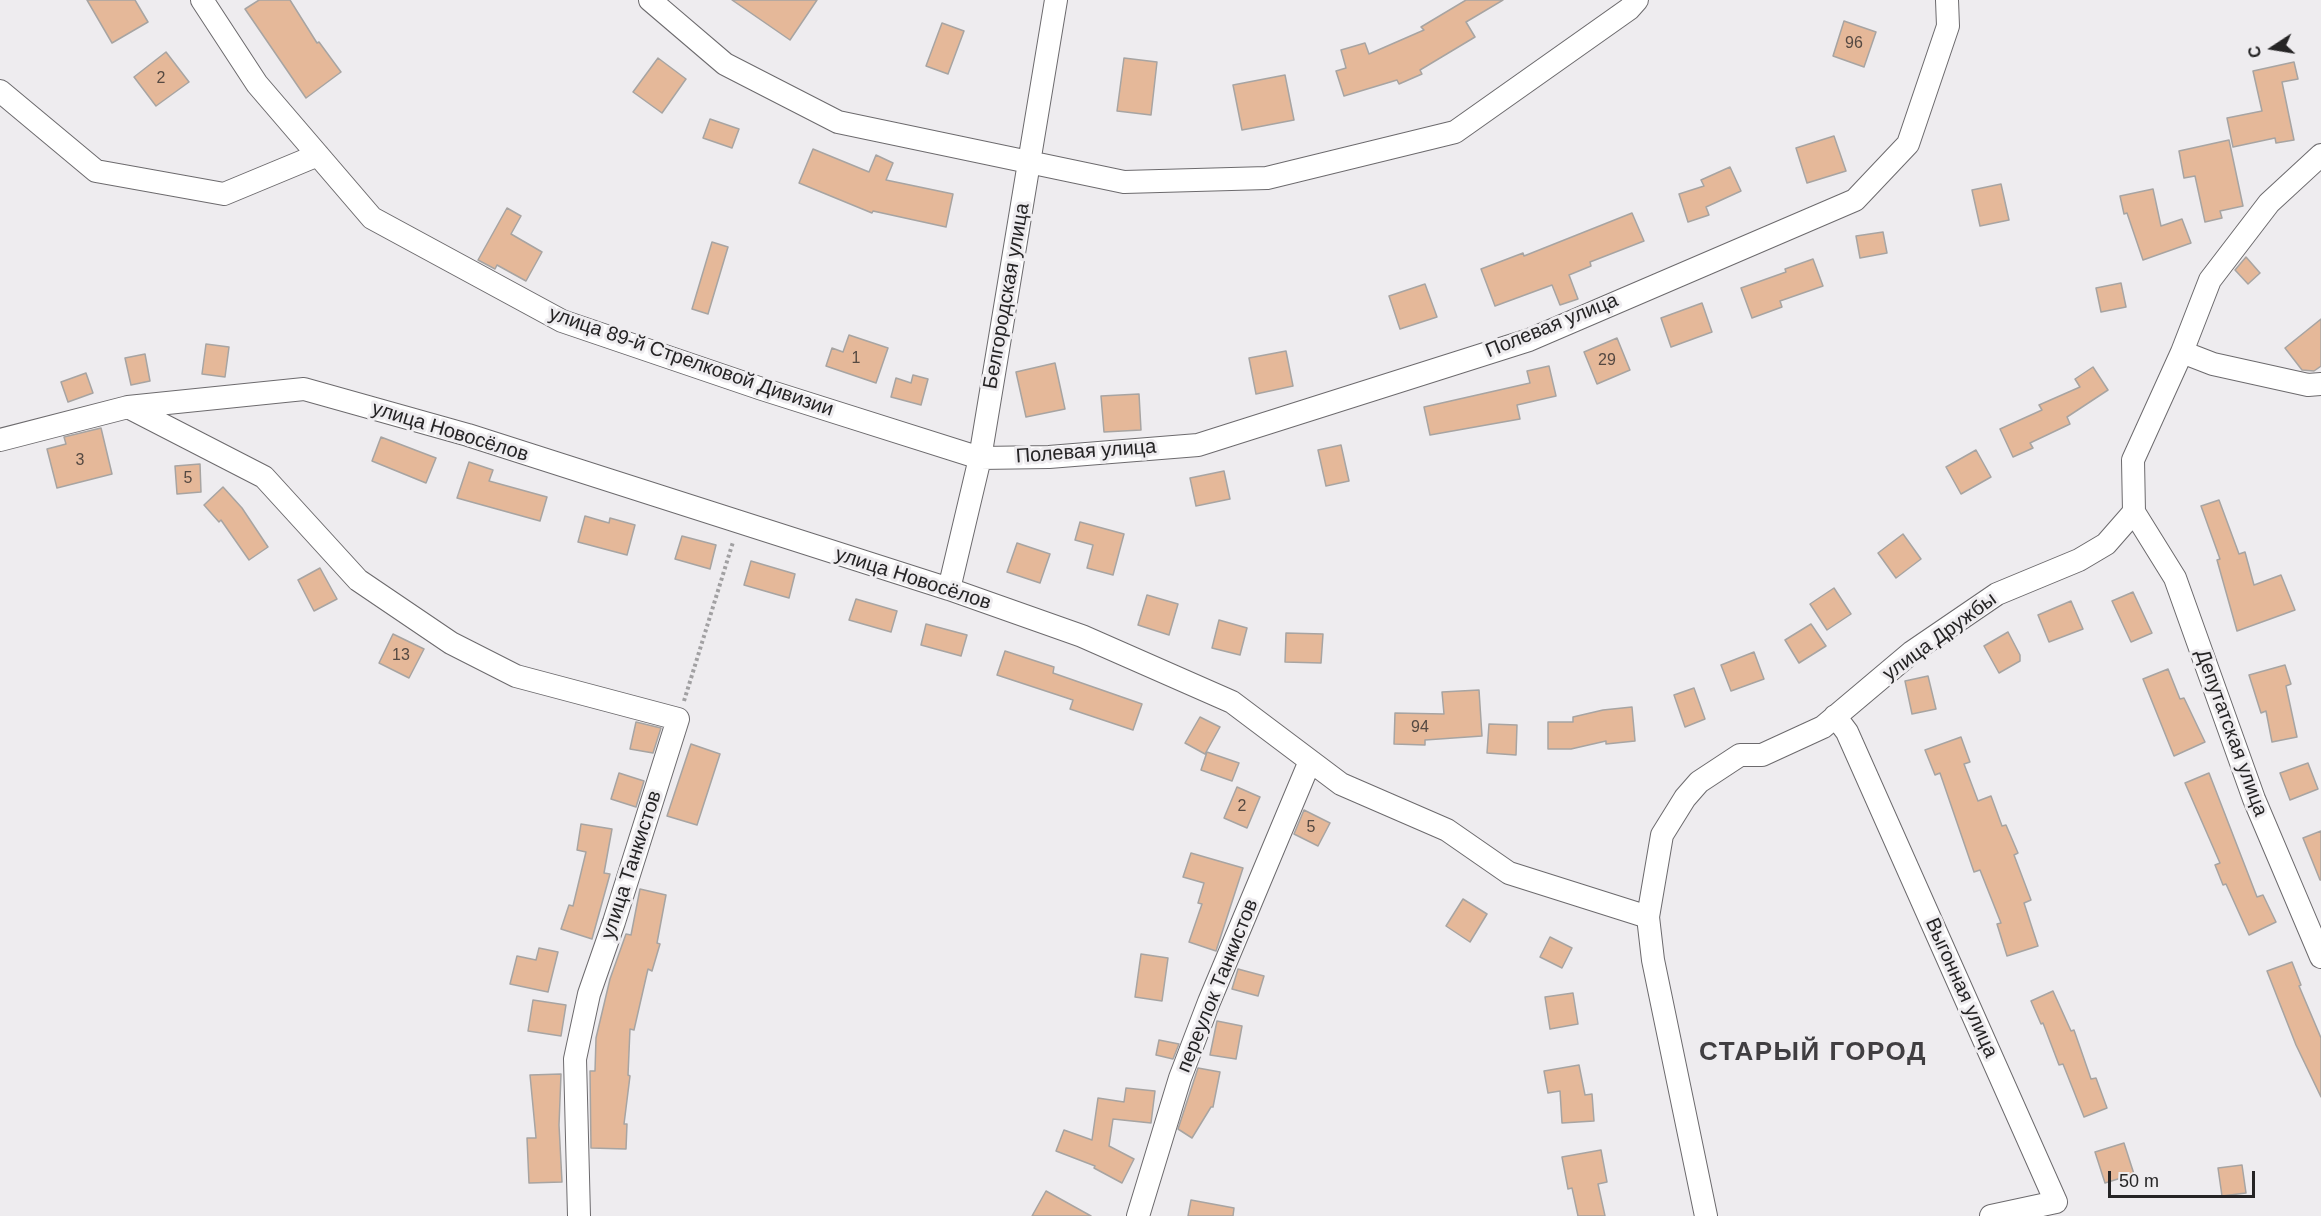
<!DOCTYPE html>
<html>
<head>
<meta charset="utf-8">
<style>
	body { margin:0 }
	#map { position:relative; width:2321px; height:1216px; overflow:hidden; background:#eeecef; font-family:Arial,sans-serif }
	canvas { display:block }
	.north { position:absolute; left:2243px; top:18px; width:60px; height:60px; -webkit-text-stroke:4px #eeecef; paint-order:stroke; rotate:258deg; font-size:16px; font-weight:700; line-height:24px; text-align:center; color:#252425 }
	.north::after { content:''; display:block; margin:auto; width:21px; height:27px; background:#252425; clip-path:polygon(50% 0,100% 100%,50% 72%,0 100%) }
	.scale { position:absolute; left:2108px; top:1171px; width:147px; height:27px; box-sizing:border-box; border:3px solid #252425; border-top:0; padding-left:8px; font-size:18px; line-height:21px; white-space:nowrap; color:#252425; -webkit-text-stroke:4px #eeecef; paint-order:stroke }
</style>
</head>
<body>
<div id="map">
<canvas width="2321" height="1216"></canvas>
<div class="north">С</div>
<div class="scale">50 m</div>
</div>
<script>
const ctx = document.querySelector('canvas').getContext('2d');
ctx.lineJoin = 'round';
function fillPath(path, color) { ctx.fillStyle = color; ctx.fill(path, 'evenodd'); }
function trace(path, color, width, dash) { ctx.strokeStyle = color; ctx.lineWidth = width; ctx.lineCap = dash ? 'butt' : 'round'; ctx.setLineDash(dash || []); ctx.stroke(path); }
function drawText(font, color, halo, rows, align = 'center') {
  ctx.font = font + ' Arial,sans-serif'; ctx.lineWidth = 6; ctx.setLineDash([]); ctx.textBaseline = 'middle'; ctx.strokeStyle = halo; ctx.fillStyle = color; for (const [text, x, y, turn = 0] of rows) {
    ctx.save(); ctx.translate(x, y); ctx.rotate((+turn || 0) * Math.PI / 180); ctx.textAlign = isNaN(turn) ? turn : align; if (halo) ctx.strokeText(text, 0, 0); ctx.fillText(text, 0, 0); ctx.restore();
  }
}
const building = new Path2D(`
	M87,0H135L148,22L112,43Z
	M259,0H290L317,43L319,42L341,72L306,98L245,9Z
	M732,0H817L790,40Z
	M1466,0H1503L1466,22L1475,37L1420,70L1422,74L1399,84L1397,80L1344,96L1336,71L1346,68L1341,50L1365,43L1369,54L1424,30L1421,27Z
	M1844,21L1876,32L1864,67L1833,56Z
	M942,23L964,31L948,74L926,66Z
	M166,52L189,82L156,106L134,77Z
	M658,58L686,79L662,113L633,92Z
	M1124,58L1157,62L1151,115L1117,111Z
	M2294,62L2298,79L2282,82L2294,140L2276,143L2275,138L2233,147L2227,118L2262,111L2253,71Z
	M1285,75L1294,120L1242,130L1233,85Z
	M710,119L739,129L732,148L703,138Z
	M1834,136L1846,171L1807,183L1796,148Z
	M2229,140L2243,206L2220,211L2222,218L2205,222L2195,176L2184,178L2179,151Z
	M813,149L869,172L876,155L893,163L886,180L953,194L946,227L873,211L872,213L799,183Z
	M1730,167L1741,191L1706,207L1709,215L1688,222L1679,194L1704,186L1701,180Z
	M2001,184L2009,220L1980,226L1972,190Z
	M2153,189L2161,226L2182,219L2191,243L2143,260L2127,213L2124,214L2120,196Z
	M507,208L521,216L511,234L542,252L526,281L497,265L495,269L478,260Z
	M1632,213L1644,241L1590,262L1591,266L1569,275L1578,299L1560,305L1552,285L1495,306L1481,269L1523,253L1524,256Z
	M1883,232L1887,253L1860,258L1856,236Z
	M712,242L728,247L708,314L692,309Z
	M2246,257L2260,273L2248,284L2235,270Z
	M1813,259L1823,286L1780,301L1782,307L1752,318L1741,288L1786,272L1785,269Z
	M2121,283L2126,307L2101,312L2096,288Z
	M1425,284L1437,317L1400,329L1389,296Z
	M1702,303L1712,332L1671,347L1661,318Z
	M2321,319V366L2314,371L2302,370L2285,348Z
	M849,335L888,348L876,383L826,366L832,348L843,352Z
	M1617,338L1630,370L1597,384L1584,352Z
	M206,344L229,347L225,377L202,374Z
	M1286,351L1293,386L1256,394L1249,358Z
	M145,354L150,381L131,385L125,358Z
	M1055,363L1065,409L1026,417L1016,372Z
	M1549,366L1556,396L1517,405L1520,419L1430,435L1424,407L1530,383L1527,371Z
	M2093,367L2108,390L2067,417L2070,424L2030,443L2033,448L2013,457L2000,429L2042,410L2039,405L2080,387L2075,379Z
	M86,373L93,393L68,402L61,382Z
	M913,375L928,379L921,405L891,397L896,378L911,383Z
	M1139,394L1141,430L1104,432L1101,396Z
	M101,428L112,474L57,488L47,449L66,444L64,437Z
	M381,437L436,458L426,483L372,461Z
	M1341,445L1349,481L1326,486L1318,450Z
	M1976,450L1991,477L1961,494L1946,467Z
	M469,462L493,470L489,481L547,497L540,521L457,498Z
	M200,464L201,492L177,494L175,466Z
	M1224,471L1230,499L1196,506L1190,478Z
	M223,487L242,508L268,547L249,560L221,520L219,522L204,505Z
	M2219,500L2239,554L2245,552L2254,585L2281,575L2295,610L2237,631L2217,560L2220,559L2201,506Z
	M585,516L609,523L610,518L635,525L627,555L578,542Z
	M1080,522L1124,534L1113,575L1087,568L1093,545L1075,540Z
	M1903,534L1921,559L1896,578L1878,553Z
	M682,536L716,545L710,569L675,559Z
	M1017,543L1050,554L1040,583L1007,572Z
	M751,561L795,574L789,598L744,585Z
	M320,568L337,599L314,611L298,580Z
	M1834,588L1851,614L1827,630L1810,604Z
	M2133,592L2152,633L2131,642L2112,601Z
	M1147,595L1178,604L1169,635L1138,625Z
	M856,599L897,611L891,632L849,620Z
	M2071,601L2083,629L2049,642L2038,615Z
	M1219,620L1247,628L1240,655L1212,648Z
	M926,624L967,635L961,656L921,645Z
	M1811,624L1826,646L1799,663L1785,640Z
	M2008,632L2020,655V661L1999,673L1984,646Z
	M1286,633L1323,634L1321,663L1285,662Z
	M393,634L424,649L409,678L379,663Z
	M1005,651L1054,667L1053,673L1142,704L1133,730L1070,709L1073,700L997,675Z
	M1754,652L1764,679L1731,691L1721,665Z
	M2285,665L2291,684L2286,686L2297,737L2272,742L2266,711L2261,713L2249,675Z
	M2168,669L2180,699L2184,698L2205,742L2174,756L2143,679Z
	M1928,676L1936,709L1912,714L1905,681Z
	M1694,688L1705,719L1685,727L1674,695Z
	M1479,690L1482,736L1425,740V745L1394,744L1395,713L1444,714L1442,692Z
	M1632,707L1635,741L1606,744V741L1571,749H1548V722H1573V717L1603,710Z
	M1200,717L1220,727L1205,754L1185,743Z
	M636,722L661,728L653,753L630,749Z
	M1489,724L1517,725L1516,755L1487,753Z
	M1961,737L1970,762L1964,764L1978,801L1991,796L2002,826L2006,825L2018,853L2014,855L2031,900L2024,903L2038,946L2007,956L1997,924L2001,923L1980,870L1974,872L1940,773L1935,775L1925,750Z
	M691,744L720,754L697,825L667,816Z
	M1207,752L1239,763L1232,781L1201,770Z
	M2308,763L2318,789L2290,800L2280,773Z
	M619,773L644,781L636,807L611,799Z
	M2209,773L2257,897L2263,895L2276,922L2249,935L2226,884L2223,885L2215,865L2220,863L2185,783Z
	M1237,787L1260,797L1247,828L1224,818Z
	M1304,810L1330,823L1318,846L1294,834Z
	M581,824L612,829L604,873L610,874L592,939L561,929L569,905L573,906L586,852L577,850Z
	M2321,831V880H2320L2303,838Z
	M1191,853L1243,868L1216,951L1189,942L1202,904L1198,903L1204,883L1183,877Z
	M640,889L666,895L657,943L660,944L652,971L648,969L634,1030L630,1029L628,1075L630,1076L624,1124H627L626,1149L591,1148L590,1071H595L596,1038L610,979L626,934L631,935Z
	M1463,899L1487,914L1470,942L1446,926Z
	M1550,937L1572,948L1562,968L1540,957Z
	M539,948L558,952L548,992L510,984L517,956L536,960Z
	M1141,954L1168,958L1162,1001L1135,997Z
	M2292,962L2301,985L2299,986L2321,1038V1097L2296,1045L2267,971Z
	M1238,969L1264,976L1258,996L1232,989Z
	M2053,991L2071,1031L2074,1030L2091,1079L2096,1078L2107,1108L2084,1117L2063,1064L2059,1065L2043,1023L2041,1024L2031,1001Z
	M1573,993L1578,1024L1550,1029L1545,997Z
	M533,1000L566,1005L561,1036L528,1031Z
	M1217,1021L1242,1026L1236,1059L1210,1055Z
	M1159,1040L1179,1044L1173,1059L1156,1055Z
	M1579,1065L1585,1095L1592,1094L1594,1121L1562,1123L1560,1091L1548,1093L1544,1071Z
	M1198,1068L1220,1072L1213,1107H1211L1192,1138L1178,1129Z
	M561,1074L559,1125L562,1182L529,1183L527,1138H536L530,1075Z
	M1126,1088L1155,1091L1151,1123L1113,1119L1109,1146L1134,1159L1122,1183L1094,1168L1095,1166L1056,1151L1064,1130L1092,1140L1098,1098L1124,1102Z
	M2124,1143L2134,1174L2105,1183L2095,1152Z
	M1601,1150L1607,1182L1598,1184L1605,1216H1578L1572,1188L1568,1189L1562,1157Z
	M2242,1165L2246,1193L2222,1196L2218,1168Z
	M1046,1191L1091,1216H1032Z
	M1191,1200L1234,1208L1233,1216H1188Z`);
fillPath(building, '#e5b899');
trace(building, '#a7a4a2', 1.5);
const minor = new Path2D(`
	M202,0L257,84L372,218L562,321L762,389L980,458L1049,457L1198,445L1529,340L1855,200L1908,144L1948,26L1947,0
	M650,0L725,64L838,122L1124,182L1267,178L1455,132L1629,9L1637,0
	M0,91L96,171L224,194L318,155
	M2182,352L2213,364L2308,385L2321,384
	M128,407L304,389L468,435L949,589L1082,636L1232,702L1341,784L1447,830L1509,873L1648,917
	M0,440L128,407L264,477L358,580L451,643L516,676L678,719L614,922L589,994L575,1059L579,1216
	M2134,512L2175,578L2254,799L2321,957
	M949,589L980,458L1056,0
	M1835,716L1847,732L2056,1202L1991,1216
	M1138,1216L1180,1078L1209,1002L1310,761
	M1706,1216L1653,960L1648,917L1662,835L1685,798L1699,782L1740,755H1762L1823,727L1912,652L1997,594L2079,560L2106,544L2134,512L2133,460L2182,352L2210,280L2269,203L2321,155`);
trace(minor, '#6c6a6d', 24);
trace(new Path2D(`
	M684,701L733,542`), '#a1a0a2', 4, [3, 3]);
trace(minor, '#fff', 22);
drawText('16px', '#554942', null, [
	["96",1854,44],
	["2",161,79],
	["1",856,359],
	["29",1607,361],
	["3",80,461],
	["5",188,479],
	["13",401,656],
	["94",1420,728],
	["2",1242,807],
	["5",1311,828]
]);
drawText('20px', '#252425', '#eeecef', [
	["Белгородская улица",1007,296,-80],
	["Полевая улица",1552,326,-22],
	["улица 89-й Стрелковой Дивизии",691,362,19],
	["улица Новосёлов",450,432,17],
	["Полевая улица",1086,452,-4],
	["улица Новосёлов",913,579,18],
	["улица Дружбы",1940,637,-36],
	["Депутатская улица",2231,733,70],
	["улица Танкистов",632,865,-72],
	["переулок Танкистов",1218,986,-68],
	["Выгонная улица",1961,988,66]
]);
ctx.letterSpacing = '1.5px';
drawText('bold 26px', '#403e41', '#eeecef', [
	["СТАРЫЙ ГОРОД",1813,1053]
]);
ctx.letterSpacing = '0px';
</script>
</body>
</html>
